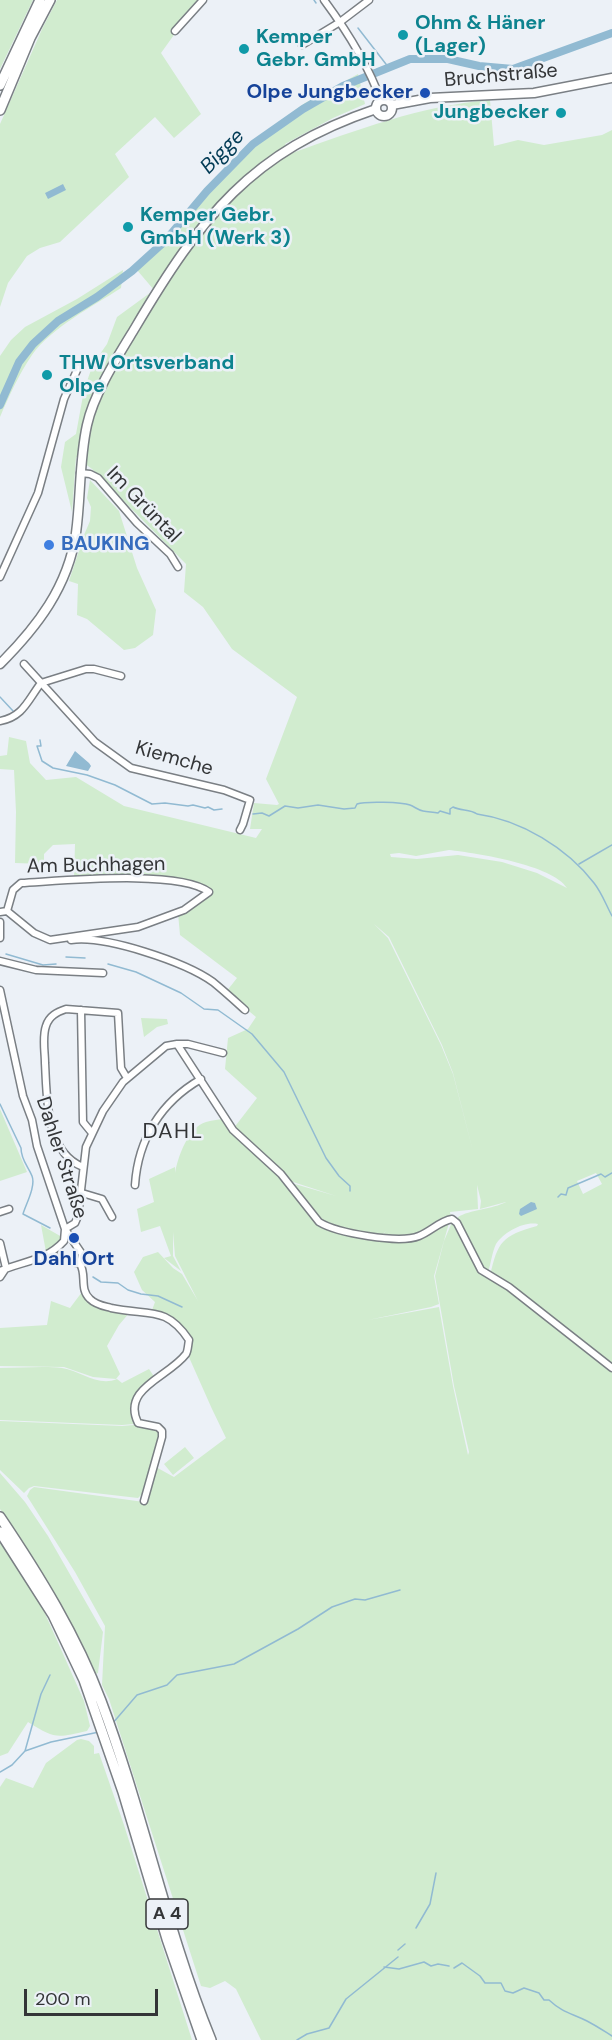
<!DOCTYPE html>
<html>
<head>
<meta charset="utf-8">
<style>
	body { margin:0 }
	#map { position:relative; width:612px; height:2040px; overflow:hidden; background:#ecf1f7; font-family:"DM Sans",sans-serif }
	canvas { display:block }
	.scale { position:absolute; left:24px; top:1989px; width:134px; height:27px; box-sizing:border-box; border:3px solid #333537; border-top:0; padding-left:8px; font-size:18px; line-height:21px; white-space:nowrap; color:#333537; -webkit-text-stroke:4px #ecf1f7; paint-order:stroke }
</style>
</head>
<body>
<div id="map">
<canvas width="612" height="2040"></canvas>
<div class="scale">200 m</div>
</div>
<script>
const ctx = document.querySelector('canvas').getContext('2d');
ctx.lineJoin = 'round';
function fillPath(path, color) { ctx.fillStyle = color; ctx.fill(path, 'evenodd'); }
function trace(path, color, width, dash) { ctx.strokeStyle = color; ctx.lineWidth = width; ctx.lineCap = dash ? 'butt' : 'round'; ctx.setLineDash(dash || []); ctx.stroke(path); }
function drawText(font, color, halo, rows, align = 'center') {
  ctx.font = font + ' "DM Sans",sans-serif'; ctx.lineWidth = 5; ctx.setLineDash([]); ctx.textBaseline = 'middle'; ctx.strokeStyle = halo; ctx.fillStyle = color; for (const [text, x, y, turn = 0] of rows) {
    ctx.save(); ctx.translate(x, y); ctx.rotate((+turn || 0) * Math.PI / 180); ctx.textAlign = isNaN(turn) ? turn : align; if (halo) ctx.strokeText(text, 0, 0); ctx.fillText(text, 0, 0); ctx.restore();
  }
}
fillPath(new Path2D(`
	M0,0H33L0,69Z
	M57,0H199L161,53L201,114L174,138L155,117L115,154L129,177L60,242L40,248L27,256L8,283L0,307V124L43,27Z
	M358,74L365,104L333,118L285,144L292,153C358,130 419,106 490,100L494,146L518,140L544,145L602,135L612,130V2040H261L236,1989L225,1981L210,1988L201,1986L109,1699L102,1685L105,1626L75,1572L27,1496L30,1490L34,1487L144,1502L154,1466L174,1477L226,1438L212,1409L188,1355L191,1340C180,1324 171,1315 151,1313L155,1302L142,1290L134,1272L143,1257L158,1252L173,1268L182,1274L198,1301L175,1256L173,1232V1256L181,1271L164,1258L171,1256L160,1226L141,1232L137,1209L154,1202L149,1179L175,1167V1173C178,1157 188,1127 206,1122C213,1120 219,1120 225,1118L233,1131L280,1175L319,1222C337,1234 394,1242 415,1238C427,1236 436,1225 448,1221L449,1223L434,1276L439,1304L431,1307L368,1320L439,1307L453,1386L468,1455L469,1452L454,1386L435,1276L444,1241L452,1222L456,1224C465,1242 471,1266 490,1276C498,1241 502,1236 537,1226L538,1224C524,1221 504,1232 496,1244C492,1252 491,1264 488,1272L477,1262L458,1220V1217C469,1210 493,1209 506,1202L480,1209L481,1201L477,1185L478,1209L450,1212L451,1217L420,1235L412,1237L382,1236L386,1231L381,1236H373L327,1225L320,1221L288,1182L336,1196L287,1180L267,1159L233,1129L257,1098L225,1069L228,1038L248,1029L256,1017L226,992L237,978L180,935L178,913L209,892C183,870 108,878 74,879L75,844L53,845L44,854V864L15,863L16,812L14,770L0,769V756L7,755L9,737L26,741L30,763L46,780L76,777L124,806L256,838L262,829H250L254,803L277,805L279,804L266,779L297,697L232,649L203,607L184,592L186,564L92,469L76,457L72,512L61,467L65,442L76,434L84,390L93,364L107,344L117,317L154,290L137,270L255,139L305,103ZM449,850C476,853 553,865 567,888L537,873L502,862L458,855L417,859L391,857L390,854L399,853L416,856ZM374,924L389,937L442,1045L453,1073L474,1155L453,1074L441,1045L388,938ZM596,1173L602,1184L583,1194L577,1181Z
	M123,270L121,288C92,307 52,327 32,355C19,374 9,396 0,417V356L11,340L25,327L77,299Z
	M90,480L119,511L137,568L156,610L153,635L135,648L124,650L87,619L77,615L78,584L69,581L84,535L90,521L91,507L87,498Z
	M141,1018L167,1019L168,1024L157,1027L144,1037Z
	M0,1109L27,1172L0,1181Z
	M41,1225L62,1237L61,1241L46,1252Z
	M82,1292L88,1299L130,1312L119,1325L107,1346L120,1374L116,1379L93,1377L64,1367L0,1366V1328L47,1325L51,1301L70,1308Z
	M43,1367C50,1367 56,1367 62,1368C81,1371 98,1387 117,1379L122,1383L149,1369L155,1378L140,1392L134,1424L122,1425L0,1420V1368Z
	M0,1421L122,1426L145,1424L161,1431L145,1491L138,1498L34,1486L29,1488L24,1493L0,1470Z
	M185,1447L194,1458L173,1475L164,1464Z
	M0,1473L25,1502L48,1536L103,1632L98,1673L96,1674L47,1581L25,1545L0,1509Z
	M0,1538L35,1591L84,1701L90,1726L87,1731C56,1738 55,1739 28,1722L8,1753L0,1756Z
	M81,1739L89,1741L94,1746V1754L99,1753L124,1825L192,2040H0V1787L6,1778L33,1788L46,1763L77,1740Z`), '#d1eccf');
fillPath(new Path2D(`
	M63,184L66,190L48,199L45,193Z
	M75,751L89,763L91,766L88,771L66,766Z
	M531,1202L535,1203L537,1209L521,1216L519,1214L520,1209Z`), '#91bad2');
trace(new Path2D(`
	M314,0L316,3
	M358,28L389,68
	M0,697L14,712
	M40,740L41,746H37L42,761L53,768L87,775L115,785L152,804L165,803L188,806L193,805L205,808L208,807L214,810L222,809
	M253,814L262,813L269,816L285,806L298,808L318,805L344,809L355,808L357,804C365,801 402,802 410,805C415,807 418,810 423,811C428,812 433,812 438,813L440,811L450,814V809L453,807C461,811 470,809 477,814C521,820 567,848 594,883C602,893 606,905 612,916
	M579,864L612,845
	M6,954L43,965L56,964
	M66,957L85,958
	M108,964L136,972L181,993L204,1009L218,1010L252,1034L284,1072L326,1158L339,1176L350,1186V1191
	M0,1104L21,1148C21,1160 28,1166 32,1176C36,1186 26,1204 23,1214L50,1228
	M558,1197L561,1194L566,1195L568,1188L601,1174L605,1177L612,1173
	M93,1277L101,1282L118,1283L128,1290L141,1294L158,1296L182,1307
	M112,1724L137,1695L167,1685L177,1675L234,1664L298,1629L332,1607L355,1599L365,1600L400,1590
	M25,1751L41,1694L50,1675
	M0,1772L12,1765L25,1751L51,1742L99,1732
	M416,1928L430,1904L436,1873
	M398,1950L405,1944
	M384,1967L399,1969L424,1962L431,1966L438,1964L449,1966
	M454,1968L462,1963L480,1976L485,1983H501L505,1991L513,1993L524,1988L539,1993L544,2000H549C563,2013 571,2013 587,2021C595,2025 604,2031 612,2036
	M297,2040L307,2034L329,2028L346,1999L398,1957`), '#91bad2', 1.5);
trace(new Path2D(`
	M0,405L19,362L33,344L58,321L97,297L132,271L165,241L207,191L253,144L303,109L343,86L410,59H448L479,66L513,69L612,33`), '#91bad2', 8);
const minor = new Path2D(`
	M324,0C347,31 368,64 381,101
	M175,31L203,0
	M302,45L340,22L369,0
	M80,473L90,474L98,478L137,523L170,554L178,567
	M0,577L38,493L64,399L78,368
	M24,664L95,742L131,768L224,790L250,800L243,824L240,830
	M41,683L86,669H94L121,676
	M0,721C23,717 28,700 41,683
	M0,912L7,911L13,890L21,883C61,881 179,869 209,892L184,910L138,927L50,940L34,933L7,911
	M0,922V938
	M71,940C105,935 185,962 213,982C224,991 235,1001 245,1010
	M0,961L36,970L103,973
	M0,990L23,1096L32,1120L37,1146L65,1229L82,1254L80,1264C87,1275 79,1289 90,1299C96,1305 104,1306 111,1308C148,1316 166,1305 189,1340C188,1345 188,1351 186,1354C169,1377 121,1388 138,1423L158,1427L162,1431V1437L144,1501
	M81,1010L83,1122L92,1133
	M177,1044H188L223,1053
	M83,1167C45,1152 47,1097 45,1063C45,1052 42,1037 46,1026C49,1016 57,1012 66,1009L118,1013L121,1068L127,1078
	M135,1185C138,1139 161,1102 201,1079
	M82,1193L102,1199L112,1217
	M0,1212L9,1209
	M65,1229L75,1223L78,1216L86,1147L103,1111L123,1082L166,1046L177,1044L233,1130L281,1174L319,1222C337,1233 399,1244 419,1236C431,1231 440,1221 452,1219L457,1223L481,1270L509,1287L612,1368
	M0,1243L6,1268L0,1277
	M51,1253L56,1258L80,1264
	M0,1271C23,1261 46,1261 64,1241L65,1229`);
const major = new Path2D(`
	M376 108a8 8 0 1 1 16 0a8 8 0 1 1-16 0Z
	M392,105L430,98L534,93L612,78
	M0,664C37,627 68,587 76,533C81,497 79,461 87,425C94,393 118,356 135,328C200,218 251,151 376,109`);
const highway = new Path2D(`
	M0,85L40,0
	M0,110L30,38L50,0
	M0,1517C39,1575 76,1635 101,1701C143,1812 166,1930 211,2040
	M0,1532L53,1615L84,1680L123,1792L167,1939L202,2040`);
trace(minor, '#7a7f84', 9);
trace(major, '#7a7f84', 11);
trace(highway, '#7a7f84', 12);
trace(minor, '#fff', 6);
trace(major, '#fff', 8);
trace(highway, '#fff', 9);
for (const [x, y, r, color] of [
	[403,35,6,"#0f9aa8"],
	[244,49,6,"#0f9aa8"],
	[425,93,6,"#1a4fb4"],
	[561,113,6,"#0f9aa8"],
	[128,227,6,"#0f9aa8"],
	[47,375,6,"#0f9aa8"],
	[49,545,6,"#3f7fe0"],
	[74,1238,6,"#1a4fb4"]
]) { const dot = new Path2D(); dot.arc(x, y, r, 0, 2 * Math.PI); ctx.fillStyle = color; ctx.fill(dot); trace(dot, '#ecf1f7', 2); }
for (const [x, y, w] of [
	[167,1914,42]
]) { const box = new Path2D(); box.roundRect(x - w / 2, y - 15, w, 30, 4.5); ctx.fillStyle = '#ecf1f7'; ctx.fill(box); trace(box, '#333537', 1.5); }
drawText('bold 18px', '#333537', null, [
	["A 4",167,1914]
]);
drawText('bold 20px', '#0d838f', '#ecf1f7', [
	["Ohm & Häner",415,24],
	["(Lager)",415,47],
	["Kemper",256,38],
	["Gebr. GmbH",256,61],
	["Jungbecker",549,113,"right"],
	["Kemper Gebr.",140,216],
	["GmbH (Werk 3)",140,239],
	["THW Ortsverband",59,364],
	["Olpe",59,387]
], 'left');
drawText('20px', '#333537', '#ecf1f7', [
	["Bruchstraße",501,76,-5],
	["Im Grüntal",143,505,46],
	["Kiemche",174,759,16],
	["Am Buchhagen",96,866,-1],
	["Dahler Straße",61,1158,72]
]);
drawText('bold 20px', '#164399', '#ecf1f7', [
	["Olpe Jungbecker",413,93],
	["Dahl Ort",74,1260,"center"]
], 'right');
drawText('bold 20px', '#366cbe', '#ecf1f7', [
	["BAUKING",61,545]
], 'left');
drawText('italic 21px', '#023b55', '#ecf1f7', [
	["Bigge",223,152,-46]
]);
ctx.letterSpacing = '1.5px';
drawText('22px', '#333537', '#ecf1f7', [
	["DAHL",173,1132]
]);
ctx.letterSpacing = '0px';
</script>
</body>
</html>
